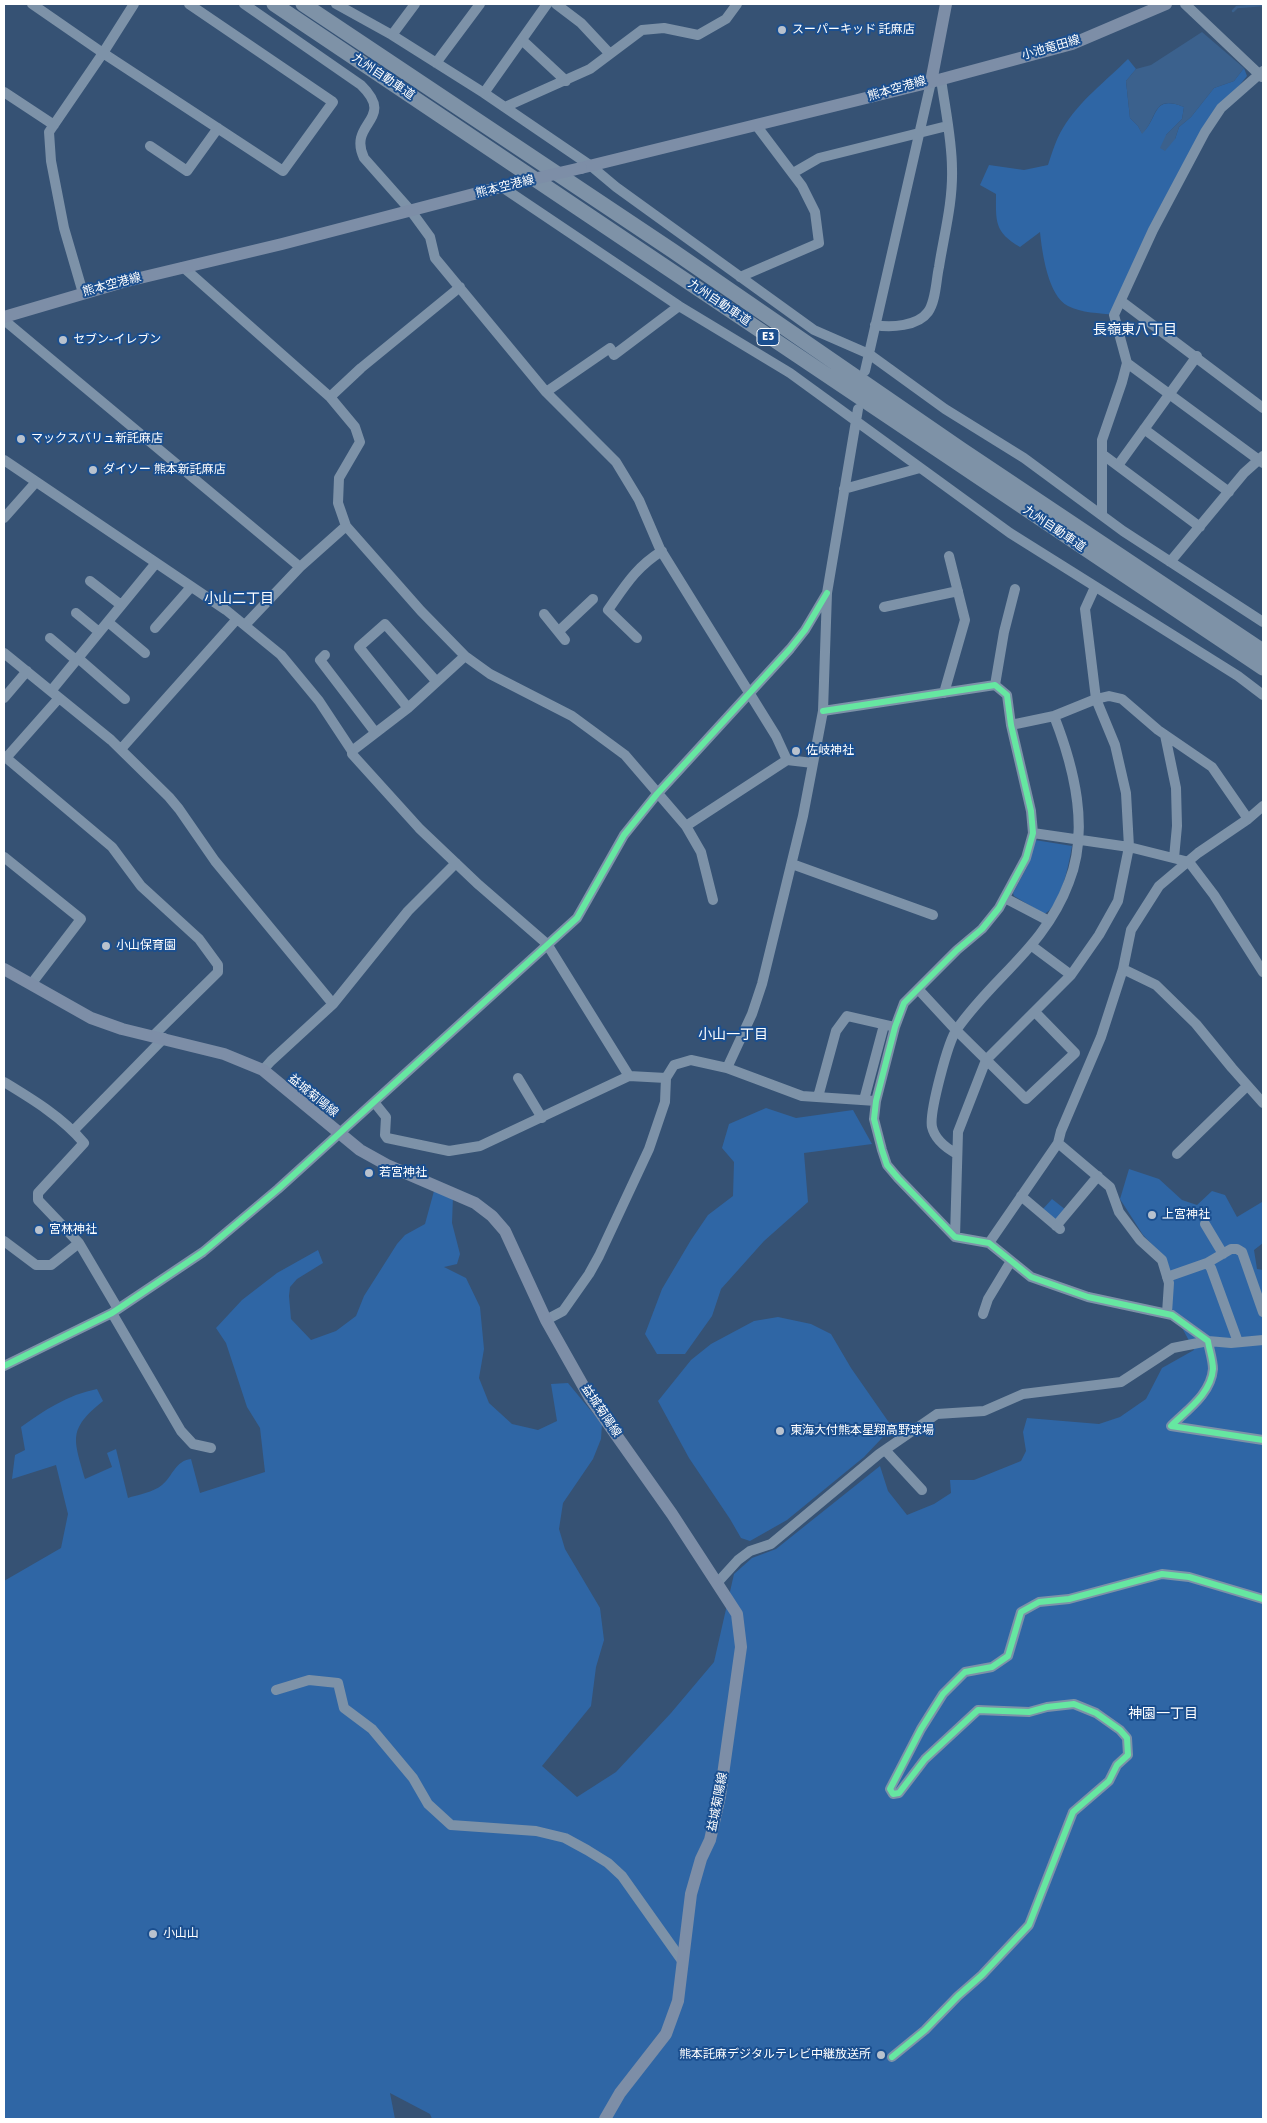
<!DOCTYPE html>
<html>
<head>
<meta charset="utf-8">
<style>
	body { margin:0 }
	#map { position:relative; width:1267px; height:2123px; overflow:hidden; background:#365274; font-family:Signika,sans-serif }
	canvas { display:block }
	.frame { position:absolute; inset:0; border:5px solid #fff; pointer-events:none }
</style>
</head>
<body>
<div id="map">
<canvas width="1267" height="2123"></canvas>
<div class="frame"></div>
</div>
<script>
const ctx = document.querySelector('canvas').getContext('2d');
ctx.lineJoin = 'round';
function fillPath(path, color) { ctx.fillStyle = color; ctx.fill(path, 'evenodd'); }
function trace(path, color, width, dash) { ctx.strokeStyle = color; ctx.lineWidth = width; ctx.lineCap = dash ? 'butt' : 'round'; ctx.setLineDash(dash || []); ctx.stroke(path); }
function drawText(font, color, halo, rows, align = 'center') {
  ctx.font = font + ' Signika,"Noto Sans JP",sans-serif'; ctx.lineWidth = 4; ctx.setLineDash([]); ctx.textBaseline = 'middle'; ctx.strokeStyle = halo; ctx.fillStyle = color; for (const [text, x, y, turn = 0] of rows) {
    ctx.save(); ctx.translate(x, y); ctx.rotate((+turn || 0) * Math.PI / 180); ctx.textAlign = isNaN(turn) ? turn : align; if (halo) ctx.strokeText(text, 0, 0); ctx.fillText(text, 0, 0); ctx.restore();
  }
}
fillPath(new Path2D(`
	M1128,59L1136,69L1126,81L1130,118L1138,126L1142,133C1159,119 1151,94 1184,107L1182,119L1166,135L1175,139L1179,127L1191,117L1214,88L1234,81L1244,68L1247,76L1221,108L1114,315C1100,313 1081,313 1068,306C1048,296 1042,252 1040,232L1020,247C994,232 996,221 996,194L980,185L989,165L1024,170L1048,165C1052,153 1056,139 1063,128C1079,101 1106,81 1128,59Z
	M1035,840L1072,846C1069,863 1061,907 1044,914L1014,896L1013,893L1027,867Z
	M766,1108L796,1118L853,1110L872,1144L804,1153L808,1202L764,1241L721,1289L712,1316L685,1354H657L645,1334L662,1289L691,1240L708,1215L733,1196L734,1162L722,1148L729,1124Z
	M1129,1169L1159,1179L1182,1200L1197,1205L1212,1191L1225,1195L1237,1217L1262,1202L1263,1204V1243L1254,1250L1257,1269L1263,1270V2119H432L430,2114L390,2093L395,2119H4V1581L61,1548L68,1514L56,1465L12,1479L15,1455L25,1450L21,1427C45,1410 67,1395 97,1389L103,1401C67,1430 74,1439 85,1479L112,1467L107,1453L116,1449L128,1498C137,1495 154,1492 162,1485C173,1476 175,1461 191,1459L200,1493L265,1472L260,1428L247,1407L226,1343L216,1328L242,1300L277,1273L318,1250L323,1263L297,1279L290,1287L289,1296L291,1319L311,1340L336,1331L356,1316L364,1296L397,1244L405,1235L425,1224L434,1191L453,1196L452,1223L460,1254L457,1264L444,1267L466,1278L480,1307L484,1349L479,1378L489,1403L512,1424L538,1430L557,1421L551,1384L568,1383L602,1424L601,1439L593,1459L563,1503L559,1529L565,1549L600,1608L604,1640L596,1667L591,1706L542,1766L577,1797L616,1772L671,1713L714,1662L734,1574L752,1558L776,1549L880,1466L888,1491L907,1515L934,1504L951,1493L950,1480H974L1021,1461L1026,1451L1023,1432L1027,1418L1099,1424L1120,1417L1146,1399L1162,1368L1194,1350L1172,1309L1164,1257L1143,1235L1120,1199Z
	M1052,1199L1066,1210L1056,1222L1042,1210Z
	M778,1317L811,1324L831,1334L851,1368L890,1424L882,1438L864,1457L787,1520L750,1541L741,1538L730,1519L689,1458L658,1401L691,1360L711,1344L754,1321Z`), '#2f66a5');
fillPath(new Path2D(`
	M1202,32L1244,68L1234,81L1214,88L1191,117L1179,127L1175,139L1165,151L1160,148L1166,135L1182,119L1184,107C1152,93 1158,118 1142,134L1138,126L1130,118L1126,81L1136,69L1151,65Z`), '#3b618d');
trace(new Path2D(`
	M1233,11L1237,7L1263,5`), '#3b618d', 2.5);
trace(new Path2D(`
	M32,4L103,53L134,4
	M244,4L361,85C397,120 347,122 364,158L411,211L430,237L435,258L546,392L616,462L639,500L660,549L776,736L787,760
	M336,4L392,35L484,93L591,166L616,187L814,330L869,354L945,409L1024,458L1123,531L1263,622
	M556,4L581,23L610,54L642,30L664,28L698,35L726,19L737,4
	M1185,4L1262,77
	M392,35L415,4
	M522,40L566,81
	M436,63L480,4
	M4,92L54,125
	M484,93L547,4
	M505,107L590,69L610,54
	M150,146L187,171L218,128
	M793,173L819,158L947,126
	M502,187L679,306L790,373L1010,533L1238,676L1263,695
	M183,267L330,397L355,427L360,442L339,478L338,503L346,526L421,611L465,656L490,674L572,716L625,755L686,826L787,760L813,763
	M740,277L819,243L815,212L802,186L756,125
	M83,293L64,228L51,161L49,132L103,53L283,171L333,102L189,4
	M1121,301L1263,408
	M4,320L300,567L346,526
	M875,325C891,328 918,326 928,312C936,301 936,280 939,267C944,235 953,202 952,169C952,140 945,108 941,79
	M1127,363L1263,463
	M865,371L931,82
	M546,392L610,348L614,355L679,306
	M330,397L361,368L460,287
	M1144,429L1229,492
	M1102,454L1200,527
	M4,460L226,610L281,655L319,701L352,751V754L419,828L479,885L547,944L629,1076
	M1119,464L1197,356
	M844,489L920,468
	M1102,514V440L1122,382L1127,363L1114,315L1153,230L1205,132L1221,108L1263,71
	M4,518L36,482
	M1170,562L1244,473L1263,456
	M90,581L121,605
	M884,607L958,591
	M76,613L99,632
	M544,614L565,640
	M108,622L145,653
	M245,625L300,567
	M155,628L191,587
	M559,631L593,599
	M50,638L76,660
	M637,638L608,610C625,586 636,567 662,551
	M4,653L111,740L169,797L179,809L215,861L333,1004
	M325,655L320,660L375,732
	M78,658L125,699
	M995,685L1004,632L1015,589
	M51,691L156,563
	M944,693L965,620L949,556
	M4,698L27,671
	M408,708L359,647L385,624L436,681
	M823,711L995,685L1007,695L1011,725L1031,811L1033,833L1026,858L999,908L982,929L957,950L904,1003L895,1027L876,1101L874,1119L882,1150L887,1165L898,1178L955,1237L989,1243L1031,1277L1088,1297L1172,1315L1208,1341C1209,1349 1213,1360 1213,1369C1211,1394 1187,1410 1171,1426L1263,1440
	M1011,725L1054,716L1096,699L1109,696L1122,699L1158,730L1212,767L1248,819
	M1165,735L1176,788L1177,826L1174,858
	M121,749L237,619
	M352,751L408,708L465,656
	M4,756L112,847L141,886L199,939L218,965V972L153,1036
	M6,758L59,698
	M686,826L701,852L713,900
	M1033,833L1129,847L1189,862L1214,895L1263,972
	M4,857L81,919L32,983
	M792,864L933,915
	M1005,898L1049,921
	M1032,946L1071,975
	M1123,969L1156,985L1196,1024L1232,1068L1263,1103
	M919,990L956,1030L1026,1099L1075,1053L1035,1012
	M727,1068L752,1014L762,984L803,816L823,711L827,593L858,409
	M263,1070L271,1061L333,1004L408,911L456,863
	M518,1078L542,1118
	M4,1082C32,1099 62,1117 84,1143L38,1193V1200L79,1243L118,1309
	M818,1097L836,1031L847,1016L895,1027
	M864,1100L884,1025
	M374,1102L386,1117L385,1135L387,1138L449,1151L480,1146L629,1076L666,1078L674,1065L691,1060L727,1068L802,1096L876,1101
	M74,1130L164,1038
	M1058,1143L1110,1187L1119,1212L1140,1240L1162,1260L1169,1283L1167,1313
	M957,1154C946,1148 935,1140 932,1127C929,1113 948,1041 957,1029C994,976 1045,947 1069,882C1090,829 1074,767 1054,716
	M1177,1154L1247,1086
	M1021,1196L1060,1229
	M1205,1224L1223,1254
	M1056,1226L1098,1176
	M955,1237L958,1132L986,1060L1071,975L1099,935L1118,901L1129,847L1126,793L1115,745L1096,699L1085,609L1095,587
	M4,1241L36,1265H51L79,1243
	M989,1243L1058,1143L1061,1131L1101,1037L1123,969L1131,930L1159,886L1198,853L1248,819L1263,806
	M1207,1263L1211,1268L1238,1342
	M1167,1277L1207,1263L1231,1249H1237L1242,1252L1263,1312
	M112,1313L181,1431L193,1444L211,1448
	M983,1314L988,1299L1011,1261
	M546,1320L563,1311L589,1274L599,1256L649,1149L665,1102L666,1078
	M4,1366L112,1313L203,1252L278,1189L577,918L624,835L657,794L790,649L805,630L827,593
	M885,1450L922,1490
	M718,1582L738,1560L750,1551L771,1544L879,1454L937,1414L984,1411L1023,1394L1121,1382L1173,1348L1208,1341L1231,1343L1263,1340
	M276,1690L309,1680L338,1683L344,1708L372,1729L413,1778L428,1804L451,1825L536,1831L565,1838L587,1850L608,1863L622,1876L683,1962
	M892,2057L925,2030L958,1996L982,1975L1029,1925L1073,1812L1109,1781L1117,1765L1128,1755L1127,1738L1120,1730L1096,1713L1074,1704L1047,1707L1029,1712L978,1710L925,1759L899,1793L893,1794L890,1789L921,1729L943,1694L965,1672L992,1667L1008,1656L1021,1612L1039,1602L1069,1599L1162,1574L1189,1577L1263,1599`), '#7d92a8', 10);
trace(new Path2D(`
	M931,82L946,4
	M581,168L931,82L1072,44L1166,4
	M4,317L123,282L282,244L516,183
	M4,969L91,1018L122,1029L224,1054L263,1070L360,1150L387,1165L475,1203L492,1216L505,1231L546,1320L590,1398L672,1514L737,1614L741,1647L720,1796L710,1840L701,1859L691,1894L678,2001L666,2034L620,2093L605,2119`), '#7d8ea7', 12);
trace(new Path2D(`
	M274,4L1263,668
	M303,4L673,251L962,450L1263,651`), '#7e92a7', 15);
trace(new Path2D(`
	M516,183L581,168`), '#7d8ea7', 12);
trace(new Path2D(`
	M823,711L995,685L1007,695L1011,725L1031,811L1033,833L1026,858L999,908L982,929L957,950L904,1003L895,1027L876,1101L874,1119L882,1150L887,1165L898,1178L955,1237L989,1243L1031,1277L1088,1297L1172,1315L1208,1341C1209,1349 1213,1360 1213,1369C1211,1394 1187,1410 1171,1426L1263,1440
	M4,1366L112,1313L203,1252L278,1189L577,918L624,835L657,794L790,649L805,630L827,593
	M892,2057L925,2030L958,1996L982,1975L1029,1925L1073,1812L1109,1781L1117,1765L1128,1755L1127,1738L1120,1730L1096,1713L1074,1704L1047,1707L1029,1712L978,1710L925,1759L899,1793L893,1794L890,1789L921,1729L943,1694L965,1672L992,1667L1008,1656L1021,1612L1039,1602L1069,1599L1162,1574L1189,1577L1263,1599`), '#66e7a1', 6);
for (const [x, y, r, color] of [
	[782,30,5,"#b9c2ce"],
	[63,340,5,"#b9c2ce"],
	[21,439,5,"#b9c2ce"],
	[93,470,5,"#b9c2ce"],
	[796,751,5,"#b9c2ce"],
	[106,946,5,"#b9c2ce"],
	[369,1173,5,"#b9c2ce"],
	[1152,1215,5,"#b9c2ce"],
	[39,1230,5,"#b9c2ce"],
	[780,1431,5,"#b9c2ce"],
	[153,1934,5,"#b9c2ce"],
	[881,2055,5,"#b9c2ce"]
]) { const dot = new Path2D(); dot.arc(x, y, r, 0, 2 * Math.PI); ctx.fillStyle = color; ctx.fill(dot); trace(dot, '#1b4f8f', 2); }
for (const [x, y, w] of [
	[768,337,22]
]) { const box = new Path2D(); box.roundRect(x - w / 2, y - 8.5, w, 17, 4); ctx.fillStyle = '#1b4f8f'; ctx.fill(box); trace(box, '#fff', 1); }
drawText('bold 11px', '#fff', null, [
	["E3",768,337]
]);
drawText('12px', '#fff', '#1b4f8f', [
	["スーパーキッド 託麻店",792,30],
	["セブン-イレブン",73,340],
	["マックスバリュ新託麻店",31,439],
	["ダイソー 熊本新託麻店",103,470],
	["佐岐神社",806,751],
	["小山保育園",116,946],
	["若宮神社",379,1173],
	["上宮神社",1162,1215],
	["宮林神社",49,1230],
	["東海大付熊本星翔高野球場",790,1431],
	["小山山",163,1934],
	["熊本託麻デジタルテレビ中継放送所",871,2055,"right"]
], 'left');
drawText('12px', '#fff', '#1b4f8f', [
	["小池竜田線",1051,48,-16],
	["九州自動車道",383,77,34],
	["熊本空港線",897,89,-16],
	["熊本空港線",505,187,-14],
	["熊本空港線",112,285,-15],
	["九州自動車道",719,303,34],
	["九州自動車道",1054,529,34],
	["益城菊陽線",313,1096,39],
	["益城菊陽線",601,1411,56],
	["益城菊陽線",718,1802,-79]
]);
drawText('14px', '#fff', '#1b4f8f', [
	["長嶺東八丁目",1135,330],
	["小山二丁目",239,599],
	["小山一丁目",733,1035],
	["神園一丁目",1163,1714]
]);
</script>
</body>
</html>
